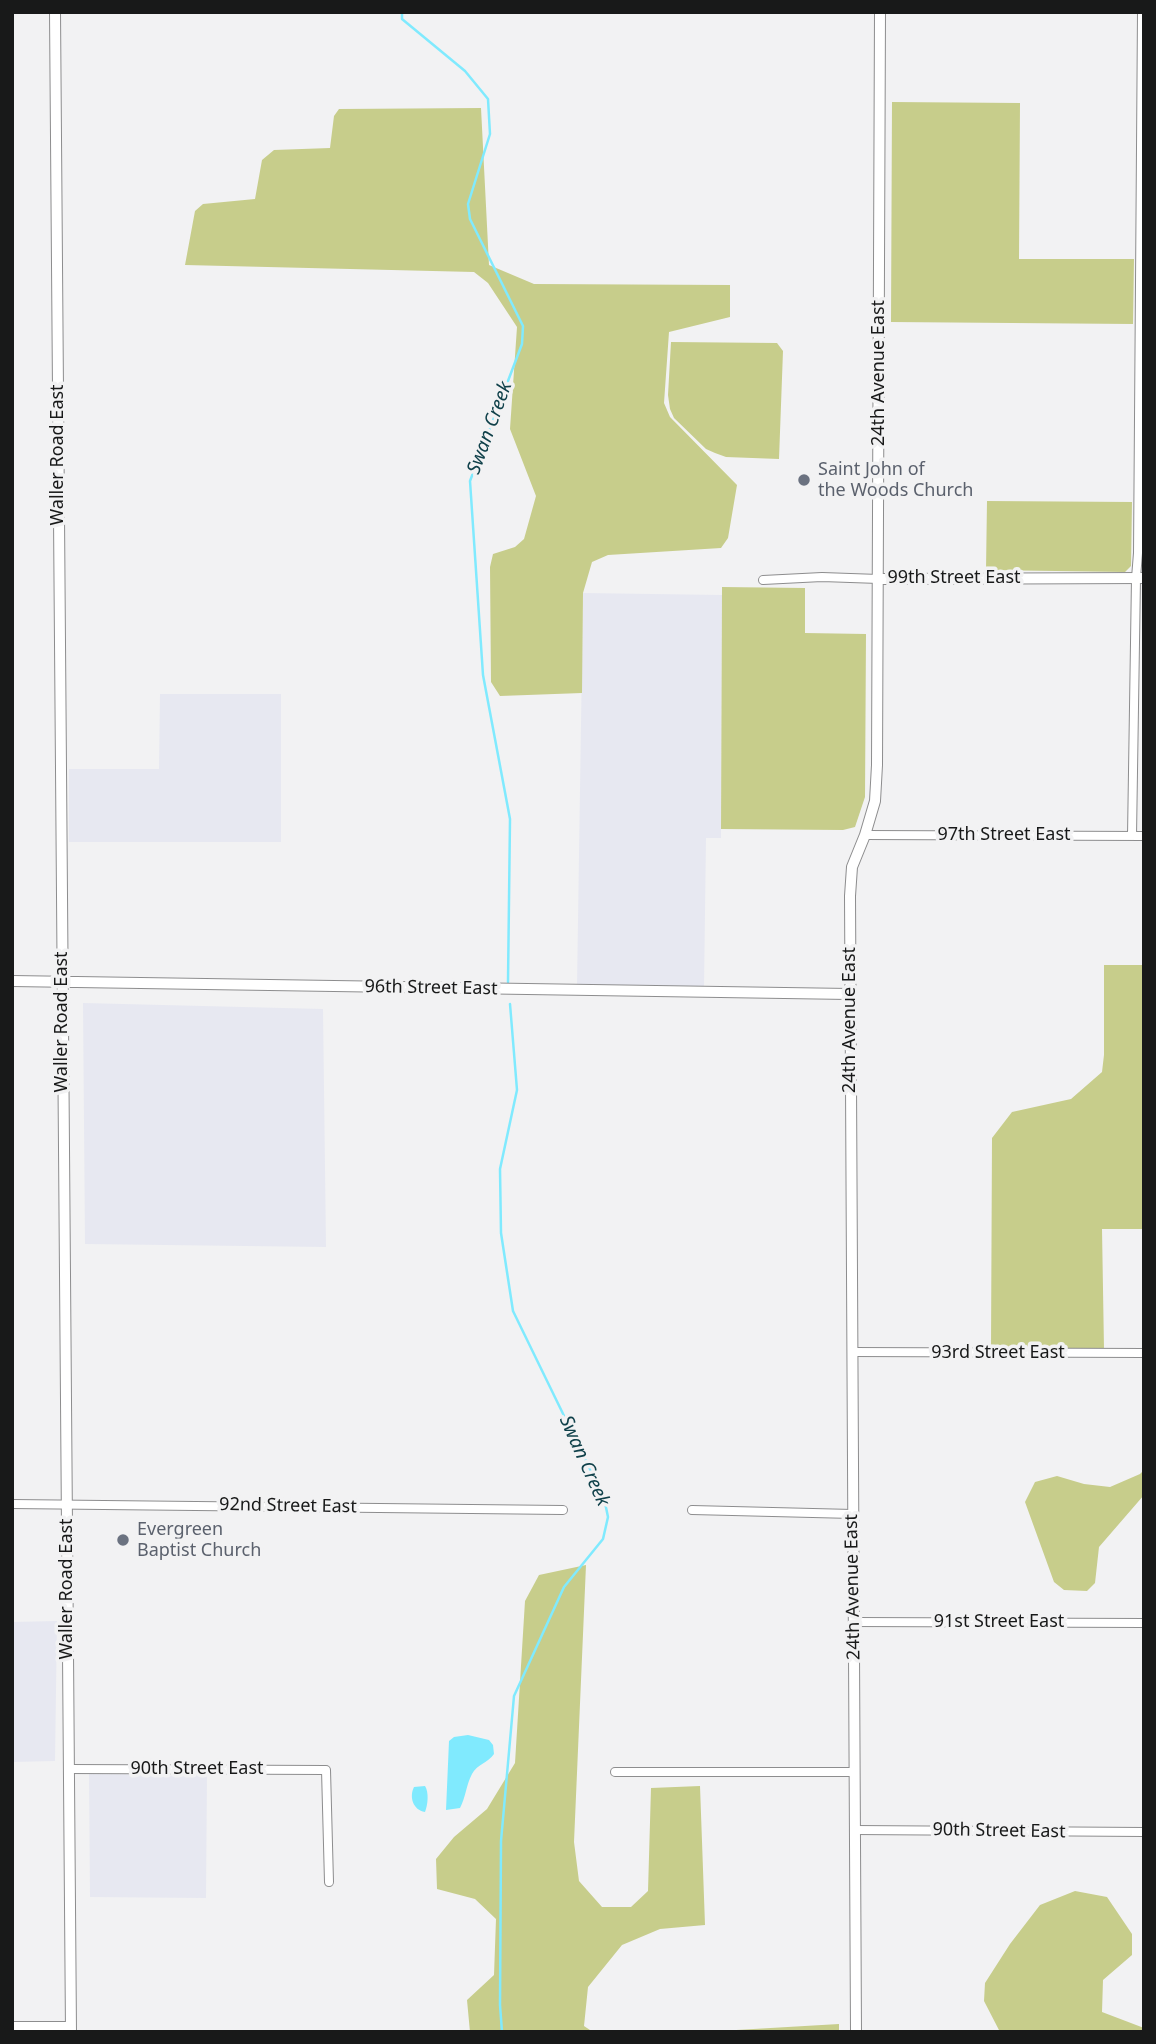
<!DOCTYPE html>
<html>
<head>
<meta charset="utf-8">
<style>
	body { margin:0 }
	#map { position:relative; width:1156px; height:2044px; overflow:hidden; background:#f2f2f3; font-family:"Noto Sans",sans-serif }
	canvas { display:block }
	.frame { position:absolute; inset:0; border:14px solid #181919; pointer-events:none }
</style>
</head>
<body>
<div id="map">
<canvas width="1156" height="2044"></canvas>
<div class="frame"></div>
</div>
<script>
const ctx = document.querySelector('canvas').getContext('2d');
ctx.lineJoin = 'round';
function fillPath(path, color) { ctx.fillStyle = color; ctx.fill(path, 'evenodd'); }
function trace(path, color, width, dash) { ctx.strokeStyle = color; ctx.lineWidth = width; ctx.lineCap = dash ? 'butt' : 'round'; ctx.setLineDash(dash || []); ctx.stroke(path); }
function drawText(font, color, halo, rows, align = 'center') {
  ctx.font = font + ' "Noto Sans",sans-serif'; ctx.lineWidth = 7; ctx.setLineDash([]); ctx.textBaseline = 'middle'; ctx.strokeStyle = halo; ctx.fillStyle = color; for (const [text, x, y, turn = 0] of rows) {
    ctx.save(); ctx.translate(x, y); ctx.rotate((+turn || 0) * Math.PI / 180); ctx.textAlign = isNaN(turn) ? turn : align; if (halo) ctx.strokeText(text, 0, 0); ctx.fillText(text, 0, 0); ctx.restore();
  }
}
fillPath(new Path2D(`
	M583,593L722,595L721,838H706L704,987L577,986Z
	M160,694H281V842H69V769H159Z
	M83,1003L323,1009L326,1247L85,1244Z
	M57,1621L55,1761L12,1762V1622Z
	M89,1774L207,1775L206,1898L90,1897Z`), '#e7e8f1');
fillPath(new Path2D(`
	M892,102L1020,103L1019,259H1134L1133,324L891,322Z
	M481,108L489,265L534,284L730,285V317L669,332L664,403L670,417L737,485L728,538L721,548L608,555L592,562L583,593L582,693L500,696L491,682L490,567L493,554L515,547L524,539L536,496L510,429L517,327L488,283L474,272L185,265L195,211L203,204L255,199L262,160L274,150L330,148L334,116L339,109Z
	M671,342L777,343L783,351L779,459L726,457L715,453L706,449L674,418L670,409L668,395Z
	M987,501L1132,502L1131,566L1125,572L986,570Z
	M722,587L805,588V633L866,634L865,797L855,827L843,830L721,829Z
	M1104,965H1144V1229H1102L1104,1349L991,1347L992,1138L1012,1112L1071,1099L1102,1072L1104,1055Z
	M1144,1470V1495L1099,1547L1095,1583L1087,1591L1064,1590L1054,1582L1025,1502L1035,1482L1057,1476L1084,1484L1110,1487L1140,1474Z
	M586,1565L574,1842L579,1881L602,1907H631L648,1891L651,1788L700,1786L705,1925L660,1929L622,1945L588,1987L584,2026L593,2032H470L467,2000L494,1975L496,1919L475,1899L437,1889L436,1859L454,1837L487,1809L515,1763L525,1601L539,1575Z
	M1075,1891L1107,1897L1132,1934V1955L1103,1980L1102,2012L1144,2028V2032H1000L984,2001L985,1983L1010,1944L1040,1905Z
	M839,2024V2032H702Z`), '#c7cd8b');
fillPath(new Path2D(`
	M468,1735L489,1740L493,1745L494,1754C488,1763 477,1764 472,1774C466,1785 466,1797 460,1808L446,1810L449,1741L454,1737Z
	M425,1786C429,1792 428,1805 425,1812C413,1810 409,1797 414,1787Z`), '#80eafe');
trace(new Path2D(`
	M402,12V19L465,71L488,99L490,134L468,204L470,219L523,326L522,344L470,481L483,675L510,819L508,982
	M502,2032L500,2005L501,1841L514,1696L564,1587L603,1539L608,1517L604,1498L513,1311L501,1233L500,1169L517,1090L510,1004`), '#80eafe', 2.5);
const street = new Path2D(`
	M763,580L822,577L879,579
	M865,835L1144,836
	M1132,836L1136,578L1138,553L1142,12
	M852,1352L1144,1353
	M12,1504L563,1510
	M692,1510L853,1514
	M854,1622L1144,1623
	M68,1769L326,1770L329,1882
	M615,1772H854
	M855,1830L1144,1832
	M12,2026H71`);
const secondary = new Path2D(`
	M55,12L71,2032
	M879,579L1144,578
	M12,981L849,994
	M856,2032L850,896L852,867L865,835L875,801L877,765L880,12`);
trace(street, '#8d8d8e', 10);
trace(secondary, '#8d8d8e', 12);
trace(street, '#fff', 8);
trace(secondary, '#fff', 10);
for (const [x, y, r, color] of [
	[804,480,7,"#6b7280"],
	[123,1540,7,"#6b7280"]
]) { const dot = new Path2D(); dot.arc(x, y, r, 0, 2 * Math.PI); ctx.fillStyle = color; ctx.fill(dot); trace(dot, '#f2f2f3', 2.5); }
drawText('18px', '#181919', '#f2f2f3', [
	["24th Avenue East",879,373,-90],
	["Waller Road East",58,455,-90],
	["99th Street East",954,578],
	["97th Street East",1004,835],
	["96th Street East",431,988,1],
	["24th Avenue East",850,1020,-90],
	["Waller Road East",62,1022,-90],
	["93rd Street East",998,1353],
	["92nd Street East",288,1506,1],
	["24th Avenue East",853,1587,-91],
	["Waller Road East",67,1589,-90],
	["91st Street East",999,1622],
	["90th Street East",197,1769],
	["90th Street East",999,1831,1]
]);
drawText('18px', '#5b616d', '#f2f2f3', [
	["Saint John of",818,470],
	["the Woods Church",818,491],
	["Evergreen",137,1530],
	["Baptist Church",137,1551]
], 'left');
drawText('italic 19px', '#10414a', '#f2f2f3', [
	["Swan Creek",490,428,-70],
	["Swan Creek",584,1461,66]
]);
</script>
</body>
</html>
